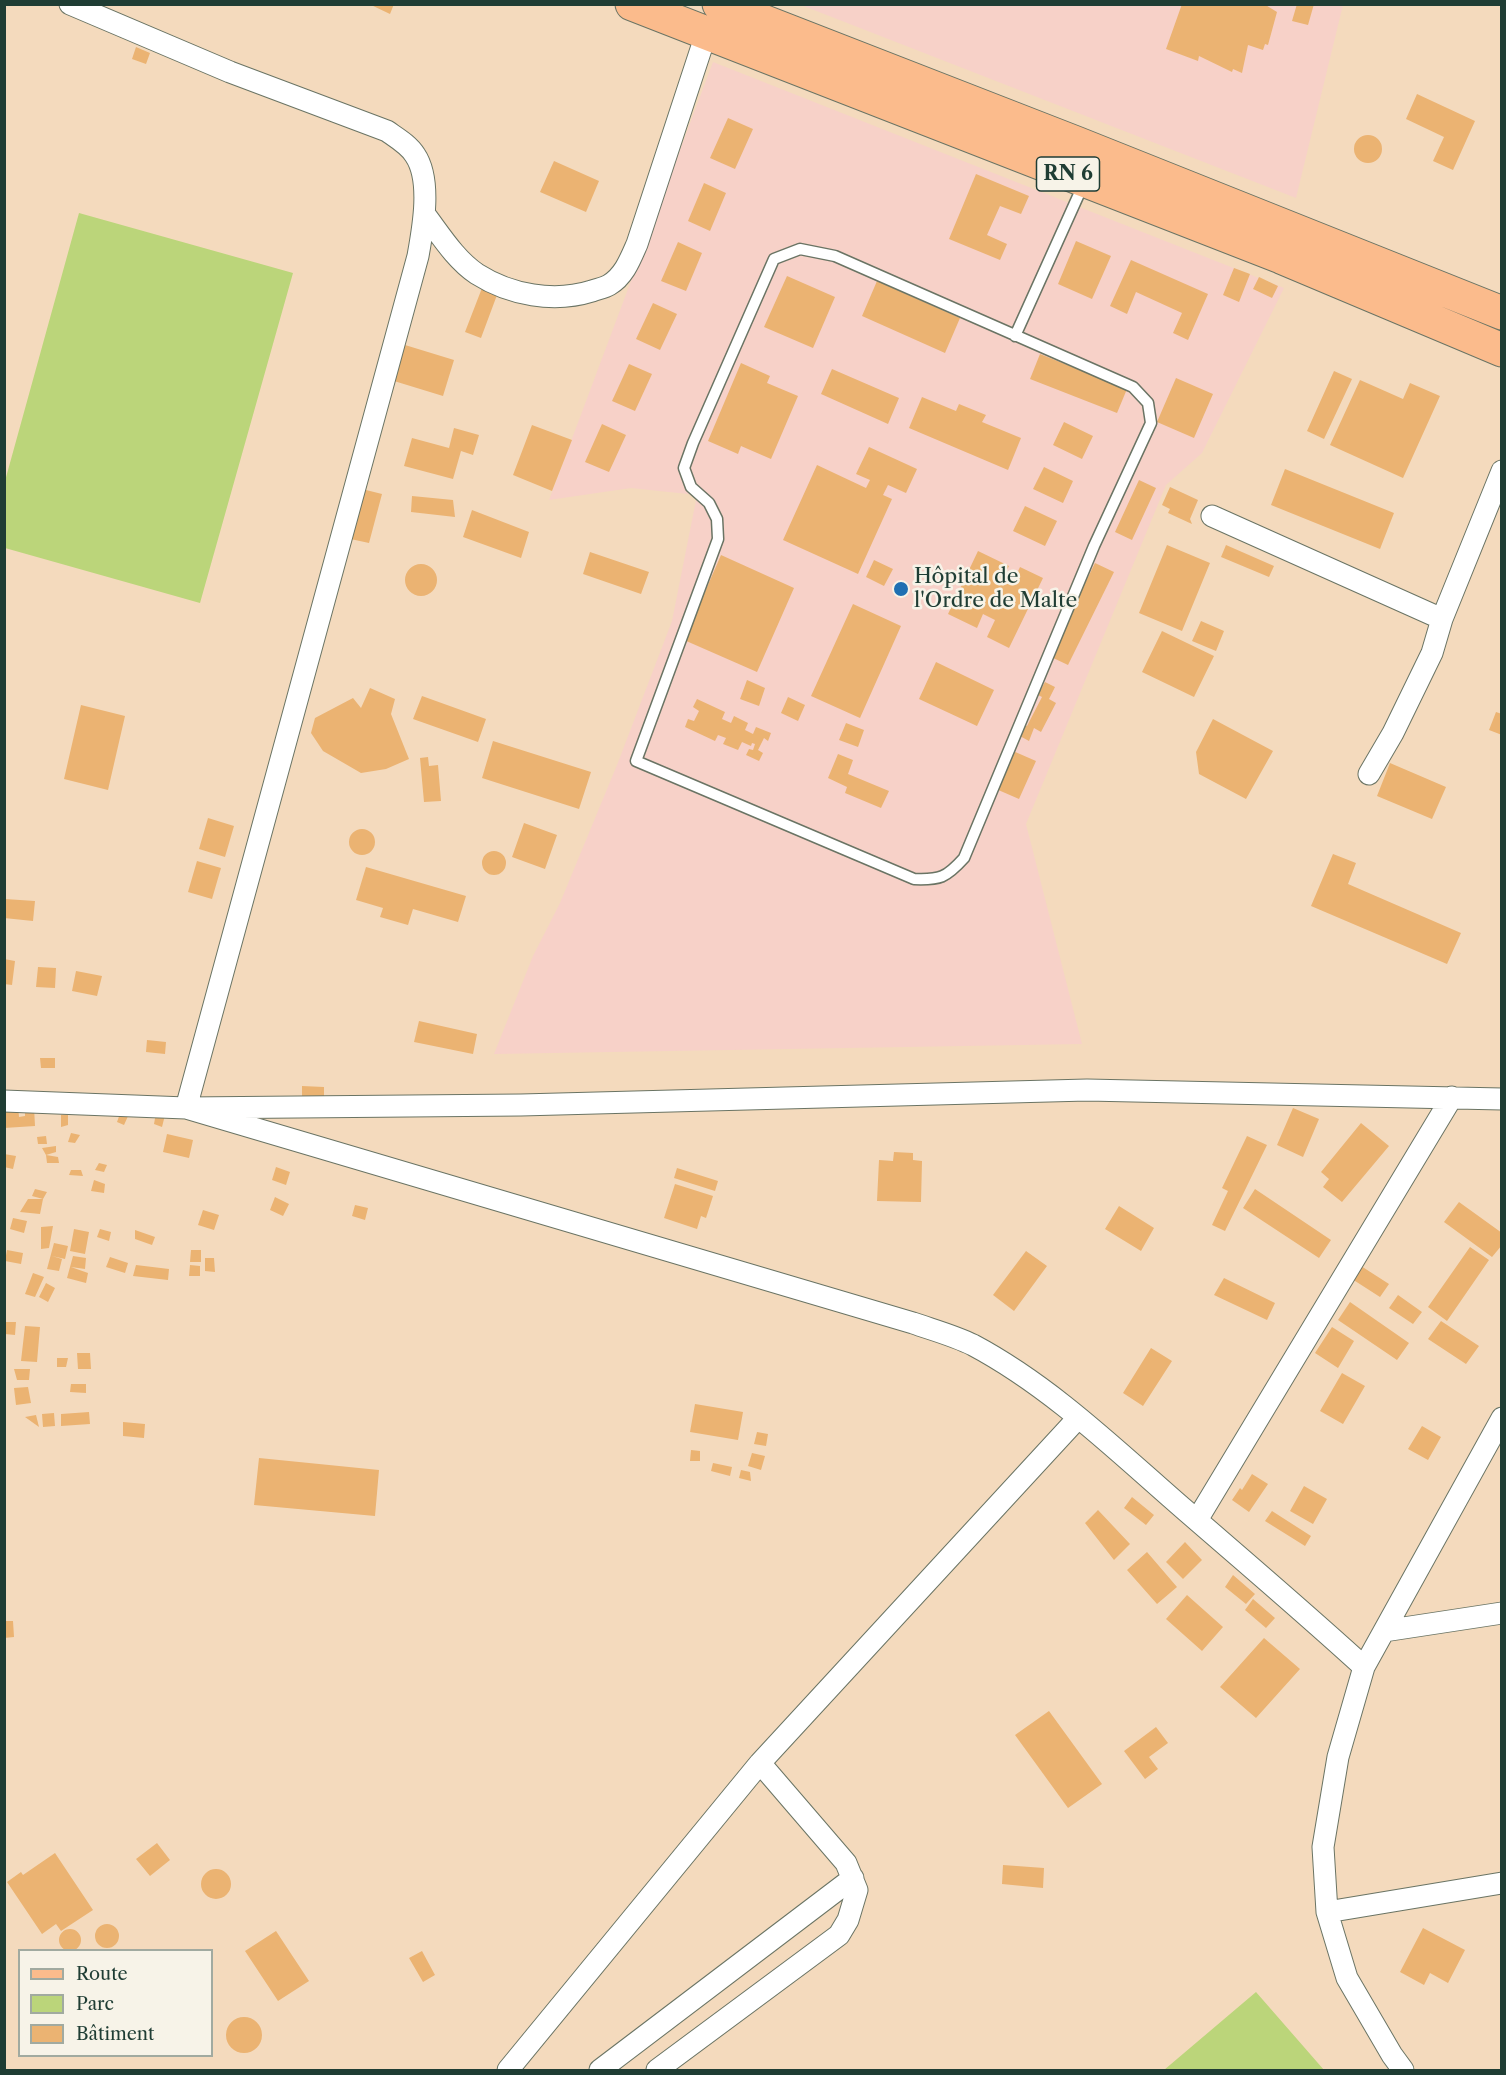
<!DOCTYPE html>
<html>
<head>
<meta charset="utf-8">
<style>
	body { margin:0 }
	#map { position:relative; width:1506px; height:2075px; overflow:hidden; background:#f4dabd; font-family:"Libre Caslon Text",serif }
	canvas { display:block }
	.frame { position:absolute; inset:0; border:6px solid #1f3d34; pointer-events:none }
	.legend { position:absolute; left:18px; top:1949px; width:195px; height:108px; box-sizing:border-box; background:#f7f3e8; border:2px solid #a1aaa0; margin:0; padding:8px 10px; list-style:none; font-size:18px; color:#1f3d34 }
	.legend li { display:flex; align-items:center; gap:12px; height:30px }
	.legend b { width:30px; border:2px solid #a1aaa0 }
</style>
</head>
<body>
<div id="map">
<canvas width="1506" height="2075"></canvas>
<div class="frame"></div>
<ul class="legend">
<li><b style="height:8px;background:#fbbb8c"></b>Route</li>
<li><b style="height:16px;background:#bbd57a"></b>Parc</li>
<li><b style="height:16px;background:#ebb372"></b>Bâtiment</li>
</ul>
</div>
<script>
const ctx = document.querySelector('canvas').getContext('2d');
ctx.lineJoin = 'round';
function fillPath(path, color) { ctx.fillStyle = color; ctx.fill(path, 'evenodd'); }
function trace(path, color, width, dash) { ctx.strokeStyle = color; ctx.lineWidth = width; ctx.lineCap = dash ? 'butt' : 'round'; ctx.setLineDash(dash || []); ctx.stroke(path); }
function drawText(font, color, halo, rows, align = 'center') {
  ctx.font = font + ' "Libre Caslon Text",serif'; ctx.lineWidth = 5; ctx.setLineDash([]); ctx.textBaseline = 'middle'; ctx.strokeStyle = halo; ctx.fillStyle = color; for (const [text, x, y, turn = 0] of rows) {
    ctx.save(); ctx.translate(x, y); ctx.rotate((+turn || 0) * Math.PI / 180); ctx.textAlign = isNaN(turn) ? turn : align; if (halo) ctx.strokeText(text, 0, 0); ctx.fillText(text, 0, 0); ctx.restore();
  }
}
fillPath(new Path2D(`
	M801,5H1343L1296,198Z
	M713,62L1284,288L1202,453L1166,485L1026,824L1082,1044L494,1054L533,956L560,903L617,765L672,621L697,495L631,488L549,500Z`), '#f7d1c8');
fillPath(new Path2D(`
	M79,213L293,273L200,603L5,548V481Z
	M1256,1992L1324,2070H1164Z`), '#bbd57a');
fillPath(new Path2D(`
	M369,4H394L390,14Z
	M1182,4H1264L1277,12L1268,45L1265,44L1263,50L1248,45L1242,73L1233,69L1232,72L1199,56L1198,61L1166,49Z
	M1297,4H1314L1308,25L1292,21Z
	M136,47L150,53L146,64L132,59Z
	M1417,94L1475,121L1453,170L1433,161L1444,137L1406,119Z
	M728,118L753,129L735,169L710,158Z
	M1354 149a14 14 0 1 1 28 0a14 14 0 1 1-28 0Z
	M554,161L599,181L586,212L540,192Z
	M976,174L1029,196L1021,214L1000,206L987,235L1007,244L1000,260L949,239Z
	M704,183L726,193L710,231L688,221Z
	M1076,241L1111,256L1092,299L1058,284Z
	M678,242L702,253L686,291L661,281Z
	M1131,260L1208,294L1188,340L1173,333L1182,313L1136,292L1127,314L1110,306Z
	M1234,268L1250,274L1239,302L1223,295Z
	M787,276L835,297L813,348L764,327Z
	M1259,277L1278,286L1272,298L1253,289Z
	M877,281L960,318L945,353L862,316Z
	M482,288L497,295L481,338L465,332Z
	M653,303L677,314L660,350L636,339Z
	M405,345L454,360L443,396L394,381Z
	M1040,354L1127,389L1117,413L1030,379Z
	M741,363L770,376L767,383L798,396L771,459L741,446L738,454L708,441Z
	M629,364L652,374L635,411L612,401Z
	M832,369L899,398L888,424L821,394Z
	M1334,371L1352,379L1324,439L1307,431Z
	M1176,378L1213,394L1194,438L1157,422Z
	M1360,380L1403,399L1410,383L1440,396L1403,478L1330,445Z
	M922,397L956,411L959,404L986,415L982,422L1021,438L1008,470L909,428Z
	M1064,422L1093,436L1082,459L1053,445Z
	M602,424L626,435L609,472L585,462Z
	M532,425L572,440L552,491L513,475Z
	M454,428L479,435L473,455L461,451L453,479L404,466L412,438L449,448Z
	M869,447L917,469L906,493L888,485L883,495L892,499L858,574L783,540L817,465L866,488L870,480L856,474Z
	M1044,467L1073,481L1063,503L1033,489Z
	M1285,469L1394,513L1380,549L1271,505Z
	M1139,480L1156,488L1132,540L1115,532Z
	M1170,487L1198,500L1190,519L1192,524L1168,513L1170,509L1162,505Z
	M358,488L382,494L369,543L346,538Z
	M412,496L453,500L455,517L411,512Z
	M1025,506L1057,521L1045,546L1013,531Z
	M472,510L529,532L521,558L463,537Z
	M1167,545L1210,563L1182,631L1139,613Z
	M1226,545L1274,566L1269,577L1221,557Z
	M978,551L1009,566L1002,579L1012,584L1020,567L1043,578L1009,648L987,637L995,620L983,614L977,628L948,614Z
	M590,552L649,572L641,594L583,574Z
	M721,555L794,588L757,672L684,640Z
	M874,560L893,569L884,586L866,577Z
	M1095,563L1114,572L1068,665L1049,656Z
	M405 580a16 16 0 1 1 32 0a16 16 0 1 1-32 0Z
	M853,604L901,626L860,718L811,696Z
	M1201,621L1224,631L1216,651L1192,641Z
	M1162,631L1214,656L1194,697L1142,672Z
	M936,662L994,690L977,726L919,699Z
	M747,680L765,688L759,706L740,699Z
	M1045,682L1055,687L1049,699L1056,703L1041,732L1034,728L1029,741L1018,735L1023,724L1027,726L1042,697L1038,695Z
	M370,688L395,699L391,714L409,759L386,769L361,773L323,751L311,733L315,718L353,698L361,708Z
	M422,696L486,719L478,742L413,719Z
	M788,697L805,705L798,721L781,713Z
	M697,699L725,712L722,719L731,723L734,716L748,723L745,730L753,734L756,727L771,733L768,741L764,738L758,750L763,753L759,761L746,755L749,749L753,750L755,744L752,743L751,746L742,742L738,750L723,744L726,738L718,735L715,741L685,727L688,719L694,721L699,711L693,707Z
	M81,705L125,716L108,790L64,779Z
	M1496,712L1502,714V735L1489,730Z
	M1213,719L1273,751L1246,799L1199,774L1196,752Z
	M846,723L864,730L858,747L839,740Z
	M493,741L591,772L579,809L482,778Z
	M1013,751L1036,761L1019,799L996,789Z
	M838,754L853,760L848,774L889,791L881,808L845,793L847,787L828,778Z
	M428,757L429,766L438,765L441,801L424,802L420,758Z
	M1390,763L1446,787L1432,819L1377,796Z
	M208,818L234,826L225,857L199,849Z
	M524,823L557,835L545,869L512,857Z
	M349 842a13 13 0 1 1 26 0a13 13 0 1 1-26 0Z
	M482 863a12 12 0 1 1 24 0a12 12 0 1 1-24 0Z
	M1333,854L1356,863L1348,884L1461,933L1447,964L1311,906Z
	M197,861L221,868L212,899L188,892Z
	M366,867L466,896L458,922L413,909L408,925L380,917L383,908L356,900Z
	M5,899L35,901L33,921L4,918Z
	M4,959L15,961L12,985L4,984Z
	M38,967L56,968L55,988L36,987Z
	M76,971L102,976L97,996L72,991Z
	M419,1021L477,1034L473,1054L414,1042Z
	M147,1040L166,1042L165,1054L146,1052Z
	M40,1058H55V1068H41Z
	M302,1086L324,1087V1102H302Z
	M18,1105L19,1117L25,1116V1107H34L35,1126L4,1128V1106Z
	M1293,1108L1319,1119L1303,1157L1277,1145Z
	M121,1111L129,1114L124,1125L117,1122Z
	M156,1113L165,1115L162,1127L154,1124Z
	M61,1115H68V1125L61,1127Z
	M1361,1123L1389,1146L1342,1202L1323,1187L1329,1179L1321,1172Z
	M71,1133L80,1135L75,1143L68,1142Z
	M167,1134L193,1140L189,1158L163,1152Z
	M46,1136L47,1144H38L37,1137Z
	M1247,1136L1267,1145L1225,1231L1212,1225L1228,1191L1222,1188Z
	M56,1146V1152L46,1155L42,1148Z
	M894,1152L913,1153V1160L922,1161L921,1202L877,1201L879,1160L893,1161Z
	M4,1154L16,1156L13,1169L4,1167Z
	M46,1155L58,1157L59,1163H47Z
	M99,1163L107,1165L104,1172L95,1170Z
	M276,1167L290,1172L286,1185L272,1180Z
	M677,1168L718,1181L715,1191L674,1178Z
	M71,1170H81L83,1176L69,1175Z
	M94,1180L105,1184L104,1193L91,1191Z
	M675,1184L713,1196L706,1218L701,1216L697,1229L664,1218Z
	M35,1189L47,1192L43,1199L32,1196Z
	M1255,1189L1331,1240L1319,1258L1243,1208Z
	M275,1197L289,1204L283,1216L270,1210Z
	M28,1199H43L40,1214L20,1212Z
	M1459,1202L1502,1233V1245L1492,1257L1444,1222Z
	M355,1205L368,1208L365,1220L352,1216Z
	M1119,1206L1154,1228L1141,1251L1105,1229Z
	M203,1210L219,1215L214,1230L198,1225Z
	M13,1218L27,1221L24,1233L10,1229Z
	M53,1226L49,1248L41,1249V1227Z
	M74,1229L89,1232L85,1254L70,1251Z
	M100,1229L111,1232L109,1241L97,1237Z
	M135,1230L155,1237L152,1245L135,1239Z
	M54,1243L68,1246L65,1259L52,1256L62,1259L59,1271L47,1269Z
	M1470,1247L1489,1260L1447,1321L1428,1307Z
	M7,1250L23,1253L21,1264L5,1261Z
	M191,1250H201V1262H190Z
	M1026,1251L1047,1266L1014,1311L993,1295Z
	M73,1256L86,1258L85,1269L71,1267L88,1273L86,1283L67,1278Z
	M110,1257L128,1263L125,1273L106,1267Z
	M205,1258H214L215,1272L205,1271Z
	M136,1265L169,1269L168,1280L133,1276Z
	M190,1265L200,1266V1276H189Z
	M1361,1266L1389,1284L1380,1297L1352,1279Z
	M33,1273L44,1277L35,1297L25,1294Z
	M1224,1278L1275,1303L1267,1320L1214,1295Z
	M46,1283L55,1288L48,1302L39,1297Z
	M1398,1295L1422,1312L1413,1324L1389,1308Z
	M1350,1302L1409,1343L1397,1360L1338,1320Z
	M1441,1321L1479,1346L1466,1364L1428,1339Z
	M6,1322H16L15,1335L5,1334Z
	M25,1326L40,1327L37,1362L21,1361Z
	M1332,1327L1354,1341L1338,1368L1315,1353Z
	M1151,1348L1172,1361L1143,1406L1123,1393Z
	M77,1353H90L91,1369H78Z
	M57,1358H68L66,1367H57Z
	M14,1369H30L29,1380H17Z
	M1342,1373L1365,1386L1343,1424L1320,1411Z
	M71,1384H86V1393L70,1392Z
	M28,1387L31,1403L16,1405L14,1388Z
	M695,1404L743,1412L738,1440L690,1432Z
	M89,1412L90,1424L61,1426V1414Z
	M54,1413L55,1426L43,1427L42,1414Z
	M36,1415L39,1427L25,1417Z
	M123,1422L145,1424L144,1438L123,1436Z
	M1422,1426L1441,1437L1428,1460L1408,1449Z
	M757,1432L768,1434L766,1446L754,1444Z
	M691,1450L700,1451V1461H690Z
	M752,1453L765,1456L761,1470L748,1466Z
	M259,1458L379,1470L375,1516L254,1505Z
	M713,1463L732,1467L730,1476L711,1471Z
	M741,1470L750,1472L751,1481L739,1478Z
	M1252,1474L1268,1484L1249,1512L1232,1500L1240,1488L1242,1490Z
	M1304,1486L1327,1499L1313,1524L1290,1511Z
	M1132,1497L1154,1515L1146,1525L1124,1508Z
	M1098,1510L1130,1544L1114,1560L1085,1523Z
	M1272,1511L1311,1536L1305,1546L1265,1521Z
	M1185,1542L1202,1560L1183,1579L1166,1562Z
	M1147,1552L1177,1587L1157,1604L1127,1570Z
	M1233,1575L1255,1594L1246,1604L1225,1587Z
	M1187,1595L1223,1627L1202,1651L1166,1619Z
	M1253,1599L1275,1618L1266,1628L1245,1610Z
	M4,1621H13L14,1637L4,1638Z
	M1264,1638L1300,1669L1256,1718L1220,1687Z
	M1049,1711L1102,1784L1068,1808L1015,1735Z
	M1156,1727L1168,1743L1149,1757L1158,1769L1145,1779L1124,1751Z
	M157,1843L170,1860L150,1876L136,1859Z
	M55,1853L93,1910L61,1931L56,1924L42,1934L7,1882L21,1872L23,1875Z
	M1003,1865L1044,1868L1043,1888L1002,1884Z
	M201 1884a15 15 0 1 1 30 0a15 15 0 1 1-30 0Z
	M95 1936a12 12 0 1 1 24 0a12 12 0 1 1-24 0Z
	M1423,1928L1465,1950L1448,1983L1430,1973L1424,1985L1400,1972Z
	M59 1940a11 11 0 1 1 22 0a11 11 0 1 1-22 0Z
	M276,1931L309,1981L278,2001L245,1951Z
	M422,1951L435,1975L423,1982L409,1958Z
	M226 2035a18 18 0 1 1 36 0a18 18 0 1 1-36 0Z`), '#ebb372');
const service = new Path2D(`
	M800,249L835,256L1133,387L1148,403L1151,423L1094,546L964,858C946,878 940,880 914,879L636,761L718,539L717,519L709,503L691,487L684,468L693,443L774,259Z
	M1015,336L1084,183`);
const minor = new Path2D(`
	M70,4L230,72L387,131C397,138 409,145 415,155C432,180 423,228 418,256L186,1108L521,1105L1087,1090L1502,1099
	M426,216C441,236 456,260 477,274C510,295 554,303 592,291C597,289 604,288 609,285C624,276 630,260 637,244L706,34
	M1212,516L1442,619
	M1369,774L1393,733L1432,653L1442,619L1502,471
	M4,1101L186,1108L913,1323C933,1330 955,1336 973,1345C1052,1387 1118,1452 1185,1510C1245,1562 1305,1613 1364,1667L1338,1757L1323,1847L1327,1912L1347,1978L1392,2055L1403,2070
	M1197,1520L1452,1097
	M1384,1631L1502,1613
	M1364,1667L1502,1418
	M1327,1912L1502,1883
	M508,2070L760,1763L1078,1418
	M600,2070L853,1878
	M657,2070L839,1935L848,1920L857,1890L846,1863L760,1763`);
const primary = new Path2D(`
	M632,4L1281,257L1502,350
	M719,4L1076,143L1502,313`);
trace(service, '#6a7464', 13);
trace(minor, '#6a7464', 23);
trace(primary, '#6a7464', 35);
trace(service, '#fff', 10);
trace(minor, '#fff', 21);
trace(primary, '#fbbb8c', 33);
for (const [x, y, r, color] of [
	[901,589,8,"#1f6fb2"]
]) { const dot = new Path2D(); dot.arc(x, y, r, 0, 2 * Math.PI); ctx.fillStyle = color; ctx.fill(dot); trace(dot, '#f7f3e8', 2); }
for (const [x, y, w] of [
	[1068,174,63]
]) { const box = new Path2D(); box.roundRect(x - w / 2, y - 17, w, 34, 4.5); ctx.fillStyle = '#f7f3e8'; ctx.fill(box); trace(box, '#1f3d34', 1.5); }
drawText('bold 20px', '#1f3d34', null, [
	["RN 6",1068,174]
]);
drawText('21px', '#1f3d34', '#f7f3e8', [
	["Hôpital de",914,577],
	["l'Ordre de Malte",914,601]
], 'left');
</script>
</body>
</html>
